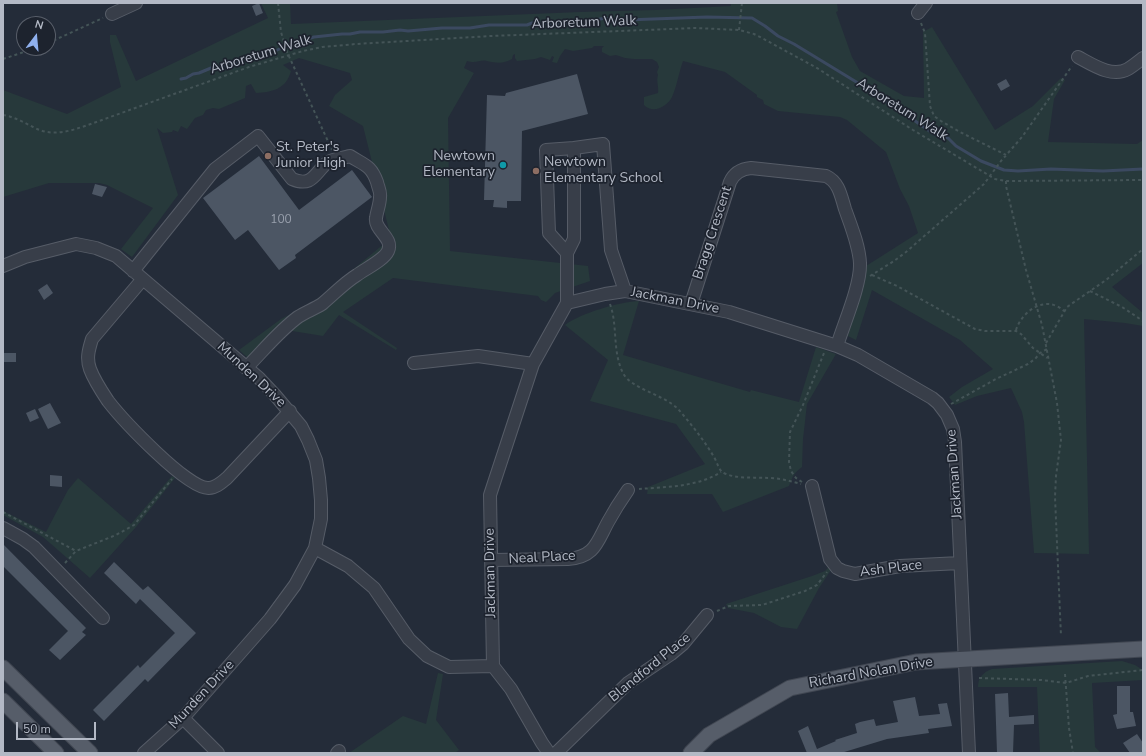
<!DOCTYPE html>
<html>
<head>
<meta charset="utf-8">
<style>
	body { margin:0 }
	#map { position:relative; width:1146px; height:756px; overflow:hidden; background:#242c39; font-family:"Nunito Sans",sans-serif }
	canvas { display:block }
	.frame { position:absolute; inset:0; border:4px solid #b3b9c5; pointer-events:none }
	.north { position:absolute; left:16px; top:16px; width:40px; height:40px; box-sizing:border-box; background:#1d232e; border:1px solid #595f6a; border-radius:50%; rotate:16deg; font-size:11px; font-weight:700; line-height:16px; text-align:center; color:#b3b9c5 }
	.north::after { content:''; display:block; margin:auto; width:14px; height:18px; background:#8fb0ee; clip-path:polygon(50% 0,100% 100%,50% 72%,0 100%) }
	.scale { position:absolute; left:16px; top:722px; width:80px; height:18px; box-sizing:border-box; border:2px solid #b3b9c5; border-top:0; padding-left:5px; font-size:12px; line-height:14px; white-space:nowrap; color:#b3b9c5; -webkit-text-stroke:3px #1d232e; paint-order:stroke }
</style>
</head>
<body>
<div id="map">
<canvas width="1146" height="756"></canvas>
<div class="frame"></div>
<div class="north">N</div>
<div class="scale">50 m</div>
</div>
<script>
const ctx = document.querySelector('canvas').getContext('2d');
ctx.lineJoin = 'round';
function fillPath(path, color) { ctx.fillStyle = color; ctx.fill(path, 'evenodd'); }
function trace(path, color, width, dash) { ctx.strokeStyle = color; ctx.lineWidth = width; ctx.lineCap = dash ? 'butt' : 'round'; ctx.setLineDash(dash || []); ctx.stroke(path); }
function drawText(font, color, halo, rows, align = 'center') {
  ctx.font = font + ' "Nunito Sans",sans-serif'; ctx.lineWidth = 3.5; ctx.setLineDash([]); ctx.textBaseline = 'middle'; ctx.strokeStyle = halo; ctx.fillStyle = color; for (const [text, x, y, turn = 0] of rows) {
    ctx.save(); ctx.translate(x, y); ctx.rotate((+turn || 0) * Math.PI / 180); ctx.textAlign = isNaN(turn) ? turn : align; if (halo) ctx.strokeText(text, 0, 0); ctx.fillText(text, 0, 0); ctx.restore();
  }
}
fillPath(new Path2D(`
	M261,3H290L291,24L580,12L655,10L731,6V3H837L838,11L836,12L852,57L860,71L904,96L924,98L923,32L932,27L995,130L1033,106L1061,78L1065,80L1054,99L1048,142L1137,144L1143,140V263L1112,287L1143,313V326L1125,323L1084,319L1089,554L1034,553L1024,422L1022,412L1011,388L977,396L955,405L949,397L962,387L993,369L960,340L872,290L856,340L848,336L849,329L862,290L866,266L918,233L909,206L900,189L886,152L847,120L840,117L778,111L764,104L763,100L757,97V95L725,72L683,61C679,72 677,86 672,97C667,107 653,114 644,105V97L658,93C659,87 656,81 658,75L657,72L659,67L657,62L652,59H634L625,58L616,55L610,56L602,52V48L604,46H594L592,48L573,51L565,49L560,56L557,63L552,62L554,57L552,56L550,60L541,57L535,59L517,61L515,58V54L513,55L512,59C503,64 497,63 487,61C480,59 477,64 467,61L464,68L474,73L448,118L450,251L588,266L590,281L555,293L546,302L541,300L538,296L393,278L343,312L397,348L396,350L339,315L323,336L286,330L256,365L239,350L281,319L315,301L391,238L363,126L329,106L335,95L352,80L350,73L299,58L283,65L291,71C286,89 273,92 256,93L251,84L246,86L245,98L219,109L213,108L206,110L203,115L195,118L187,129L181,126L178,132L173,130L172,132L163,133L157,128L178,195L132,257L121,249L153,208L107,185L99,183H49L3,197V90L67,114L121,87L110,42V35H116L136,81L268,18Z
	M639,301L623,355L750,392L751,390L799,402L816,347L836,354L807,404L803,439L802,467C795,472 792,477 789,486L723,512L712,494H647L648,487L705,464L676,424L590,401L608,360L565,325C581,313 619,302 639,301Z
	M172,476L175,478L136,527L90,578L43,537L3,515V511L46,532L68,490L78,478L131,524Z
	M829,567L831,570L819,588L797,629L781,627L754,613L728,608L726,604L812,576L825,571Z
	M1122,661L1135,665L1143,670V680L1092,683L1095,747L1101,753H1040L1037,687H978C978,678 983,672 992,669Z
	M438,673L443,674L436,720L459,750L455,753H349L403,716L426,724Z`), '#27393b');
trace(new Path2D(`
	M181,79L186,78L193,74L199,73L211,68L221,67L229,63H238L243,59L249,57L273,52L290,44L314,37L342,34H350L360,32H383L400,30L408,31L442,28H470L489,25H527L532,23L565,24L591,21L605,18L614,21L626,20L707,17L752,18L765,26L778,36L794,44L858,83L864,84L877,96L897,108L925,128L934,134L948,138L956,146L981,161L1004,170L1018,171L1051,169L1103,171L1143,169`), '#3b4960', 3);
fillPath(new Path2D(`
	M259,3L263,13L256,16L252,6Z
	M577,74L588,114L522,131L521,201H507V208L493,207L494,200H484L487,95L505,96L506,93Z
	M1006,79L1010,86L1001,91L997,84Z
	M259,156L299,210L352,170L372,197L295,255L296,258L279,270L248,230L235,240L203,198Z
	M95,184L107,187L102,197L92,194Z
	M47,284L53,293L44,300L38,290Z
	M4,353H16V362H4Z
	M50,403L61,423L48,429L38,409Z
	M35,409L39,418L30,422L26,413Z
	M50,475L62,476V487L50,486Z
	M3,544L86,628L82,632L86,635L60,660L49,650L68,631L3,566Z
	M114,562L143,590L148,586L196,633L148,682L145,679L104,721L93,710L138,665L140,668L175,633L140,599L136,604L104,573Z
	M1117,686H1130V712H1133L1136,726L1117,729L1113,715L1117,714Z
	M1008,693L1009,717L1034,715V724L1014,725L1013,753H997L995,694Z
	M915,697L919,716L940,714L938,704L947,703L952,726L928,729L929,733L887,739L841,753H807L798,731L808,726L817,749L836,741L835,740L857,733L855,724L860,722L874,719L876,726L898,722L893,701Z
	M1137,734L1143,743V753H1130L1123,743Z`), '#4c5664');
const minor = new Path2D(`
	M918,13L926,3
	M112,14L136,3
	M1078,57C1093,65 1112,78 1128,69C1133,66 1138,62 1143,58
	M567,253L549,233L546,150L574,148
	M3,266L25,257L76,244L96,248L116,256L259,378L275,395L301,426L308,440L316,460L319,478L321,500V519L315,548L295,585L270,619L183,718L144,753
	M133,271L215,169L258,136L292,179C313,188 315,172 328,162C332,159 344,158 350,156C364,165 371,165 377,182C378,187 381,192 380,197C380,204 377,211 376,218C374,230 394,238 388,251C384,260 365,269 357,275C344,283 334,294 322,304C314,309 306,312 298,317C279,331 263,351 246,368
	M142,280L92,339C89,349 86,358 90,369C94,380 102,392 108,401C122,419 188,490 209,488C216,488 222,482 227,478L290,411
	M567,303V253L574,239V148L603,144L611,250L625,291
	M691,304L730,182C734,173 741,169 751,168L826,176C839,182 841,196 845,209C851,226 859,245 860,263C861,285 844,323 837,346
	M414,363L478,356L533,364
	M812,486L830,559L837,568L843,571L855,574L900,566L960,563
	M3,528L23,539L34,547L103,618
	M315,548L348,566L374,588L409,639L427,656L449,667L493,666
	M491,560L568,559C595,557 597,542 608,522C614,511 621,500 628,490
	M183,718L218,753
	M337,753L339,751
	M549,753L542,743L511,689L493,666L490,495L533,364L567,303L605,294L625,291L729,312L837,346L858,355L932,398L938,403L947,415L953,429L955,442L969,753
	M556,753L628,683L671,654L683,644L707,615`);
const major = new Path2D(`
	M3,668L90,753
	M3,701L56,753
	M691,753L709,735L790,688L916,662L1143,649`);
trace(minor, '#565c67', 14);
trace(major, '#414752', 17);
trace(new Path2D(`
	M278,3L281,32L287,52L332,150
	M921,23L925,33L930,106L934,116L941,121L960,132L1006,155
	M739,30L742,3
	M48,43L103,18
	M3,59L36,48
	M3,115C15,117 25,123 35,128C53,137 70,131 88,125L249,67L303,51L322,47L356,44L491,36L696,28L739,30L754,34L762,38L817,68L913,130L995,179L1006,181L1143,180
	M1006,181V186L1026,270L1042,325L1057,403L1061,440L1056,476L1055,497L1061,636
	M872,275L897,286L975,329L985,331H1016L1021,334L1033,348L1047,358
	M870,276L894,261L906,252L984,184L1001,161L1022,137L1072,66
	M1090,291L1122,307L1143,321
	M610,304C618,326 612,351 623,373C631,389 663,394 678,409C691,424 704,440 714,457C718,464 719,472 726,474C739,479 754,477 768,478C779,478 790,481 801,484
	M1016,330C1022,311 1046,294 1064,311
	M1046,343L1067,307L1106,280L1143,249
	M951,404L996,379L1028,364L1035,359L1040,353L1047,349
	M802,482L796,478L791,471L789,462L790,432L803,405L824,353
	M639,489C665,487 698,487 721,472
	M3,512L76,551
	M65,563L76,551L116,535L134,525L172,479
	M717,611L729,606L762,605L805,591L817,585L827,572
	M1065,674L1069,728L1073,753
	M979,678L1041,680L1066,683L1088,676L1143,670`), '#445457', 2, [3, 3]);
trace(minor, '#383e49', 12);
trace(major, '#565d69', 15);
for (const [x, y, r, color] of [
	[268,156,4,"#8d6e63"],
	[503,165,4,"#0f9aa8"],
	[536,171,4,"#8d6e63"]
]) { const dot = new Path2D(); dot.arc(x, y, r, 0, 2 * Math.PI); ctx.fillStyle = color; ctx.fill(dot); trace(dot, '#1d232e', 1.5); }
drawText('12px', '#99a0ad', null, [
	["100",281,220]
]);
drawText('14px', '#b3b9c5', '#1d232e', [
	["Arboretum Walk",584,23,-2],
	["Arboretum Walk",261,55,-17],
	["Arboretum Walk",902,110,32],
	["Bragg Crescent",713,233,-72],
	["Jackman Drive",675,301,11],
	["Munden Drive",251,375,43],
	["Jackman Drive",955,474,-94],
	["Neal Place",542,558,-3],
	["Ash Place",891,569,-7],
	["Jackman Drive",491,573,-91],
	["Blandford Place",650,668,-39],
	["Richard Nolan Drive",871,673,-10],
	["Munden Drive",202,695,-47]
]);
drawText('14px', '#b3b9c5', '#1d232e', [
	["St. Peter's",276,148],
	["Junior High",276,164],
	["Newtown",495,157,"right"],
	["Elementary",495,173,"right"],
	["Newtown",544,163],
	["Elementary School",544,179]
], 'left');
</script>
</body>
</html>
